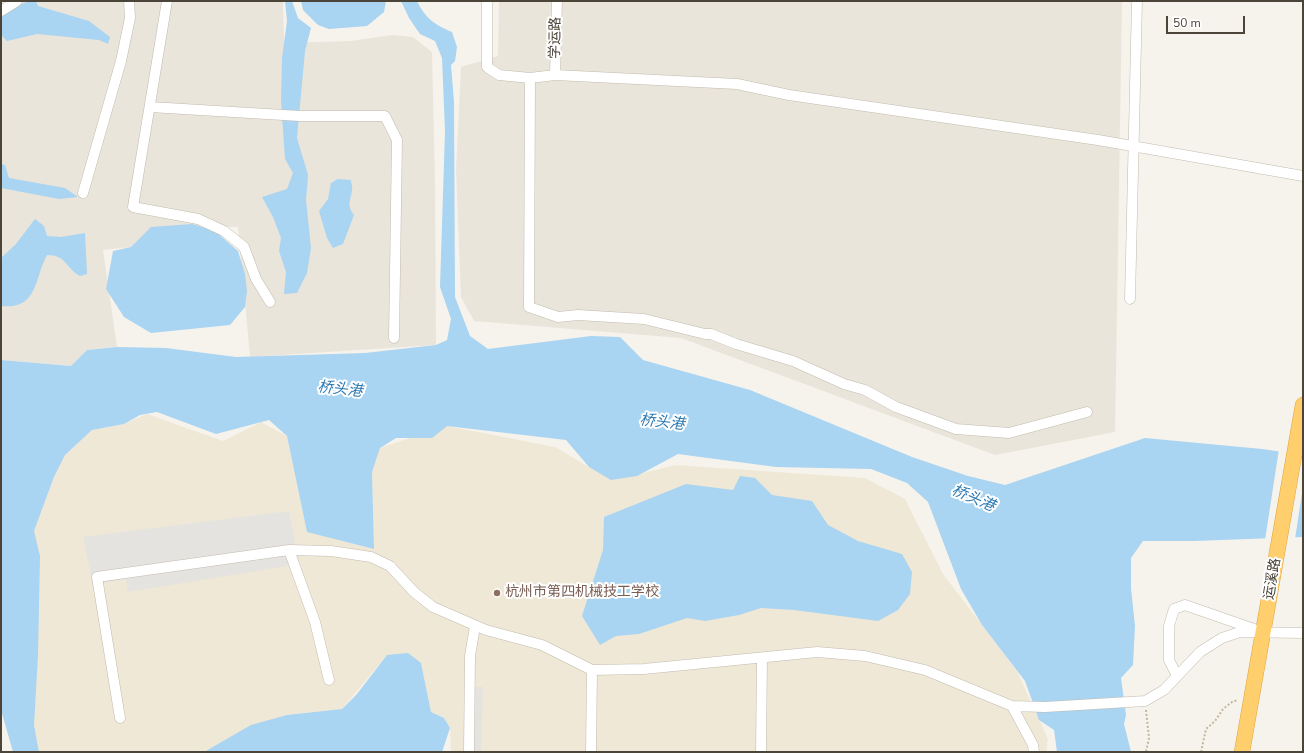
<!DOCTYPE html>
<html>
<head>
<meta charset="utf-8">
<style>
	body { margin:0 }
	#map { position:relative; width:1304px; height:753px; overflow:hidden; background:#f6f3ec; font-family:"Nunito Sans",sans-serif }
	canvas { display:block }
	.frame { position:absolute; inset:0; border:2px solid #4b4439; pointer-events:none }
	.scale { position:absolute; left:1166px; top:16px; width:79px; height:18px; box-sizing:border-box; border:2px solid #4b4439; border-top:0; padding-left:5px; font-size:12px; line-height:14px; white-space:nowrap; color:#4b4439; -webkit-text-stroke:3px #fff; paint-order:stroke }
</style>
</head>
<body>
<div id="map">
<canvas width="1304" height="753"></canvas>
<div class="frame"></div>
<div class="scale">50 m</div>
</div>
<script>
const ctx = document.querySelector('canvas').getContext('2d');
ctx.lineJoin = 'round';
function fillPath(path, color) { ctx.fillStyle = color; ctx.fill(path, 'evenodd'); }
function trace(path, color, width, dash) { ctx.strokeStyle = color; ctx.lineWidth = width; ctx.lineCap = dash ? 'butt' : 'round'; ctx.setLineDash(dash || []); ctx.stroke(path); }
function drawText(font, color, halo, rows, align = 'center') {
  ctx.font = font + ' "Nunito Sans","Noto Sans SC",sans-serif'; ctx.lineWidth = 4; ctx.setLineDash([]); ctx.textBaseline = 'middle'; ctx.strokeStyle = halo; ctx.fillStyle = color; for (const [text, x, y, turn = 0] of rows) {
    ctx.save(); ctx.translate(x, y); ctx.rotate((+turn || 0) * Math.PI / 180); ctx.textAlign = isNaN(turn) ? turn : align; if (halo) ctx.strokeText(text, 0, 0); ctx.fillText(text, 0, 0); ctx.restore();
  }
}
fillPath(new Path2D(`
	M1,1L6,7L7,1H283L284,43L351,41L392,35L413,37L432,52L435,182L436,345L250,357L238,227H152L131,247L103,250L117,347L87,350L71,366L1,360Z
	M499,1H1122L1115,432L995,455L681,338L474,321L461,297L456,170L461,67L498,56Z`), '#eae5da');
fillPath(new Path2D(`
	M147,414L223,441L261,422L287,436L307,531L374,549L372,472L380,448L447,426L555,447L589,467L623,478L675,465L865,478L905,499L943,574L1017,671L1048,739L1046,752H451L450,728L444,718L431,712L421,663L387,655L342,709L287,715L224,741L203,752H39L34,725V531L54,477L65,455L92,430L124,424Z`), '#efe8d6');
fillPath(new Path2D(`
	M289,511L299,564L128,592L126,579L93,585L83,537Z
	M475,687H483L481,752H473Z`), '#e5e3e0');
fillPath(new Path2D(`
	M28,1H36L38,6L89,21L110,37L108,44L99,40L37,34L7,41L1,35V15Z
	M285,1H292L298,18L311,28L305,51L297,138L308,175L306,200L311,248L307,273L297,293L284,294L286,272L279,251L281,238L273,217L262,197L287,189L293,173L285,159L281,101L282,58L287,21Z
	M301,1H386L384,12L367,26L329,29L318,25L303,10Z
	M401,1H417C425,18 435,25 452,32L457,47L455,61L451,65L454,102L455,297L470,336L488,349L591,336L620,337L643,360L750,390L912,457L968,476L1005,485L1145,438L1262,449L1303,455V537L1194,541H1143L1131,558V588L1135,626L1133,665L1121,678L1126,715L1124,724L1131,752H1057L1054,730L1039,720L1025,681L982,625L961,589L928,502L907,483L871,469L776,467L678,454L637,476L611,480L589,467L566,440L447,426L432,438H396L380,448L372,472L374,549L307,532L287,436L269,420L216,434L157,412L140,415L124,424L92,430L65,455L54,477L34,531L40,556L38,655L34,725L39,752H13L1,710V360L71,366L87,350L117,347L166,348L236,357L365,353L436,345L447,340L451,319L440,287L445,131L442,58L435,41L420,34L409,18Z
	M1,164L5,165L9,178L65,188L78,197L59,199L1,188Z
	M338,179L351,180C351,183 353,187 352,190C351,200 346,205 354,215L343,244L333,248L327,238L319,211L328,199L331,183Z
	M35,219L44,226L47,236L61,237L85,233L87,274L80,276C65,268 67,255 47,255C34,279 38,310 1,306V258L16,244Z
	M192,224L215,231L238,251L245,274L247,291L245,307L230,325L151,333L124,317L106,289L113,251L131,247L151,227Z
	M740,476L755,478L772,495L812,501L828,525L858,541L902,554L912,572L910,594L898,610L878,621L794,610L761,608L739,615L705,621L687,618L639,634L616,636L600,645L582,616L603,550L604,517L686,484L733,490Z
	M408,653L421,663L431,712L444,718L450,728L442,752H204L251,725L287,715L342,709L357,694L387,655Z`), '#a9d4f2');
fillPath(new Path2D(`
	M1279,449L1303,453V487L1295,539L1265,540Z`), '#f6f3ec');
const minor = new Path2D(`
	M167,1L133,207L198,219L224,231L244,247L256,279L270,302
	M487,1V67L499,75L530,78L555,75L737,84L789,95L1098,140L1303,176
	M1,11L17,1
	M555,75L557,1
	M530,78L529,307L558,317L578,315L644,319L705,334H711L736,344L793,361L844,384L865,390L896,407L956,429L1009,433L1087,412
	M150,107L300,116H385L397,140L394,338
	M83,193L121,61L130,18L129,1
	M1130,299L1137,1
	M1177,676L1169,660V626L1174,609L1185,605L1254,629
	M329,680L315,622L289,550L331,551L371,557L390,566L414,592L433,607L486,630L542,645L592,670L644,669L817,652L865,656L925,670L1012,706L1045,707L1145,701L1164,690L1200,652L1222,638L1240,632L1303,633
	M1012,706L1033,745L1034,752
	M120,718L97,577L289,550
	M469,752L470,656L475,626
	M591,752L592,670
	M761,752L762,658`);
const highway = new Path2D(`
	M1242,752L1303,405`);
trace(minor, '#c2bbae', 11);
trace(highway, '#e0a43c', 16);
trace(new Path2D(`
	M1146,710L1149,738L1146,752
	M1201,752L1206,729L1215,721L1223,709L1232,702L1238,700`), '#c4b79f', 2, [2, 2]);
trace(minor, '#fff', 10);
trace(highway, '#ffcf6e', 15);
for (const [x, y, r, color] of [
	[497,593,4,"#8d6e63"]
]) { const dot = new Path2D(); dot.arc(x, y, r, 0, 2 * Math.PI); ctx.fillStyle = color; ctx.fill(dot); trace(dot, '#fff', 1.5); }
drawText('14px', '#4b4439', '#fff', [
	["学运路",556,38,-89],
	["运溪路",1273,579,-80]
]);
drawText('14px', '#785e54', '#fff', [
	["杭州市第四机械技工学校",505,593]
], 'left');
drawText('italic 15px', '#2e7ab2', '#fff', [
	["桥头港",340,390,6],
	["桥头港",662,423,6],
	["桥头港",973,499,23]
]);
</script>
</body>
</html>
